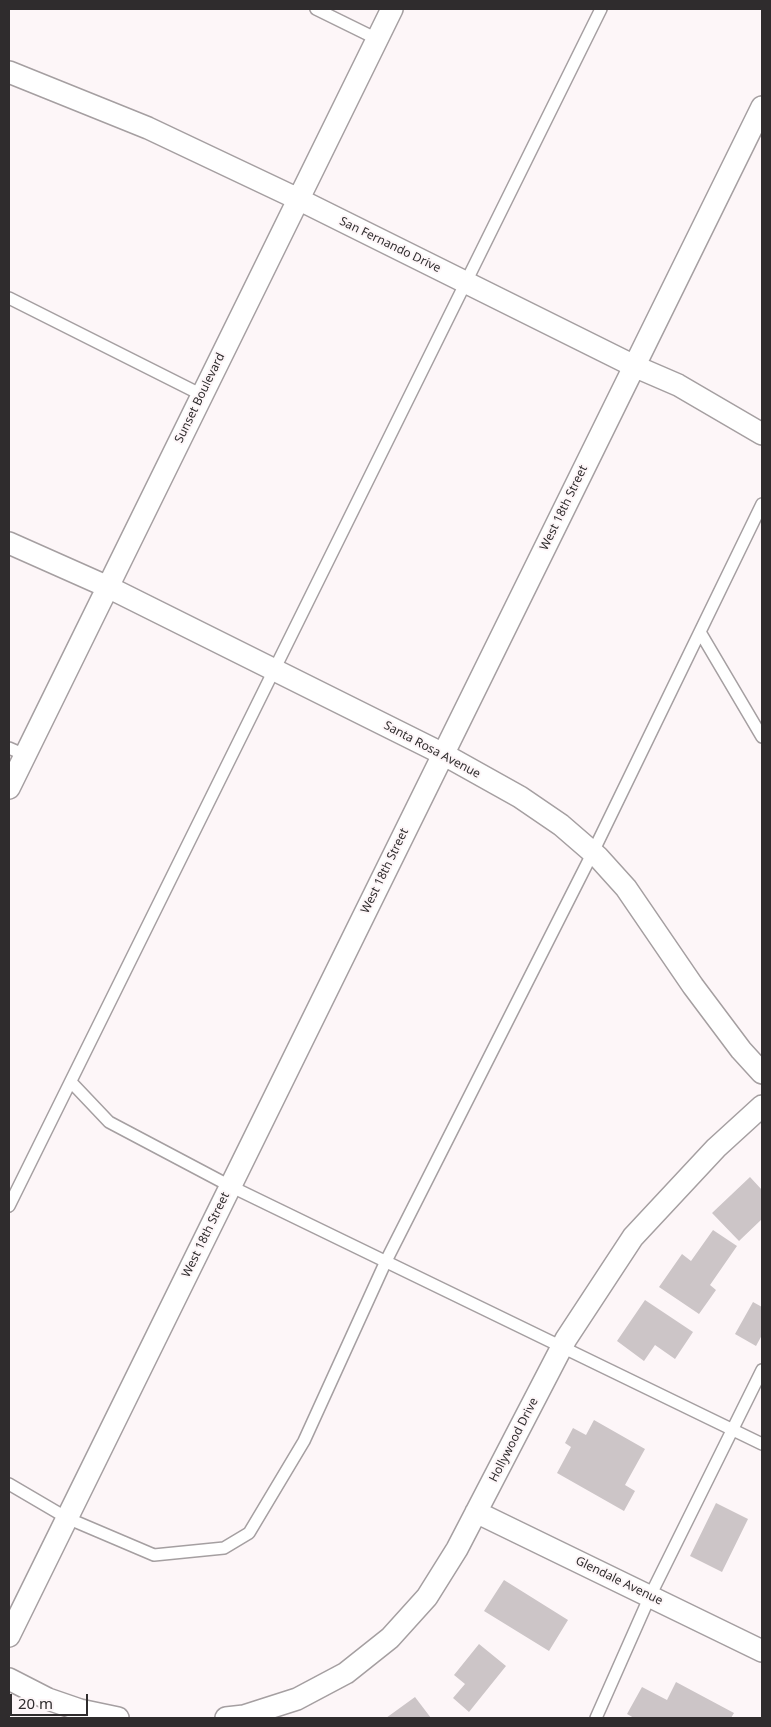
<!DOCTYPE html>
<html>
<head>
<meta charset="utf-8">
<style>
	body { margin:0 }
	#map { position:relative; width:771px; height:1727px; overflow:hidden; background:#fdf6f8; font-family:"Noto Sans",sans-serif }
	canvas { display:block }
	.frame { position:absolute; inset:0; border:10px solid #2f2c2d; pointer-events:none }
	.scale { position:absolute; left:10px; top:1694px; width:78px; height:22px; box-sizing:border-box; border:2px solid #2f2c2d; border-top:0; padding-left:6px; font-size:15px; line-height:18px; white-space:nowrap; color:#2f2c2d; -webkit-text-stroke:4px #fdf6f8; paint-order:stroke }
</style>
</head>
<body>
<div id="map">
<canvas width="771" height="1727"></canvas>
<div class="frame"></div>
<div class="scale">20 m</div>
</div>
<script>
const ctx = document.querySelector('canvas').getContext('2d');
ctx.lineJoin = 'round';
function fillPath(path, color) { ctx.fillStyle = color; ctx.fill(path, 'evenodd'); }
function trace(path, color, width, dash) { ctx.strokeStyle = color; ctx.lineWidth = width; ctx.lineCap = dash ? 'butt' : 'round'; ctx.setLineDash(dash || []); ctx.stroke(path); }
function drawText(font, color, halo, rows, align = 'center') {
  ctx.font = font + ' "Noto Sans",sans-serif'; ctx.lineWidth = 4; ctx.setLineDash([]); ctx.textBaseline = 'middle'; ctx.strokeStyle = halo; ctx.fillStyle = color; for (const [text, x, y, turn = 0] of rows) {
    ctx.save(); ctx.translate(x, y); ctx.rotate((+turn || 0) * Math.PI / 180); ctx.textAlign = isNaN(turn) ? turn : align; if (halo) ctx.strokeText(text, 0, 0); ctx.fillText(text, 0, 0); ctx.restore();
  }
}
fillPath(new Path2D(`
	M750,1177L762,1190V1219L739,1241L712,1213Z
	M713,1230L737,1246L710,1285L716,1290L699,1314L659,1287L682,1254L691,1261Z
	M645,1300L693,1332L675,1359L655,1345L644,1361L617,1341Z
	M753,1302L762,1307V1335L756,1346L735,1334Z
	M594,1420L645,1449L625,1485L635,1491L624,1511L557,1473L571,1447L565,1443L573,1428L586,1435Z
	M716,1503L748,1519L722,1572L690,1556Z
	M504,1580L568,1620L549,1651L484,1611Z
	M479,1644L506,1666L469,1712L453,1698L465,1684L454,1675Z
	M676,1682L734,1713L731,1718H634L627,1714L642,1687L667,1700Z
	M415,1697L431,1718H386Z`), '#ccc5c7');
const lane = new Path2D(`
	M316,9L377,39
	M9,298L202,395
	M700,632L762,737
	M9,748L25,755
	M71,1082L109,1122L230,1186L762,1444
	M9,1206L601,9
	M9,1484L67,1518L154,1555L224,1548L249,1533L304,1441L386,1261L593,852L762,504
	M596,1718L650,1596L762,1370`);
const street = new Path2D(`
	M9,72L148,128L298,199L634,366L678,385L762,434
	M9,543L108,587L443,754L520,797L561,825L598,857L626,888L693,986L741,1050L762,1073
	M9,788L392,9
	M476,1512L762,1651
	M9,1636L762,107
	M9,1679L48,1699L80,1710L118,1718
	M226,1718L244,1716L297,1699L346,1673L390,1638L427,1597L457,1549L566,1339L633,1237L716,1148L762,1106`);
trace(lane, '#a59fa1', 14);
trace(street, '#a59fa1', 24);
trace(lane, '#fff', 11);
trace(street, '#fff', 21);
drawText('12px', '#2f2c2d', '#fdf6f8', [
	["San Fernando Drive",390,245,26],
	["Sunset Boulevard",200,398,-64],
	["West 18th Street",564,508,-64],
	["Santa Rosa Avenue",432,750,28],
	["West 18th Street",385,871,-64],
	["West 18th Street",206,1235,-64],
	["Hollywood Drive",514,1440,-63],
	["Glendale Avenue",619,1581,26]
]);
</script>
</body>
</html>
